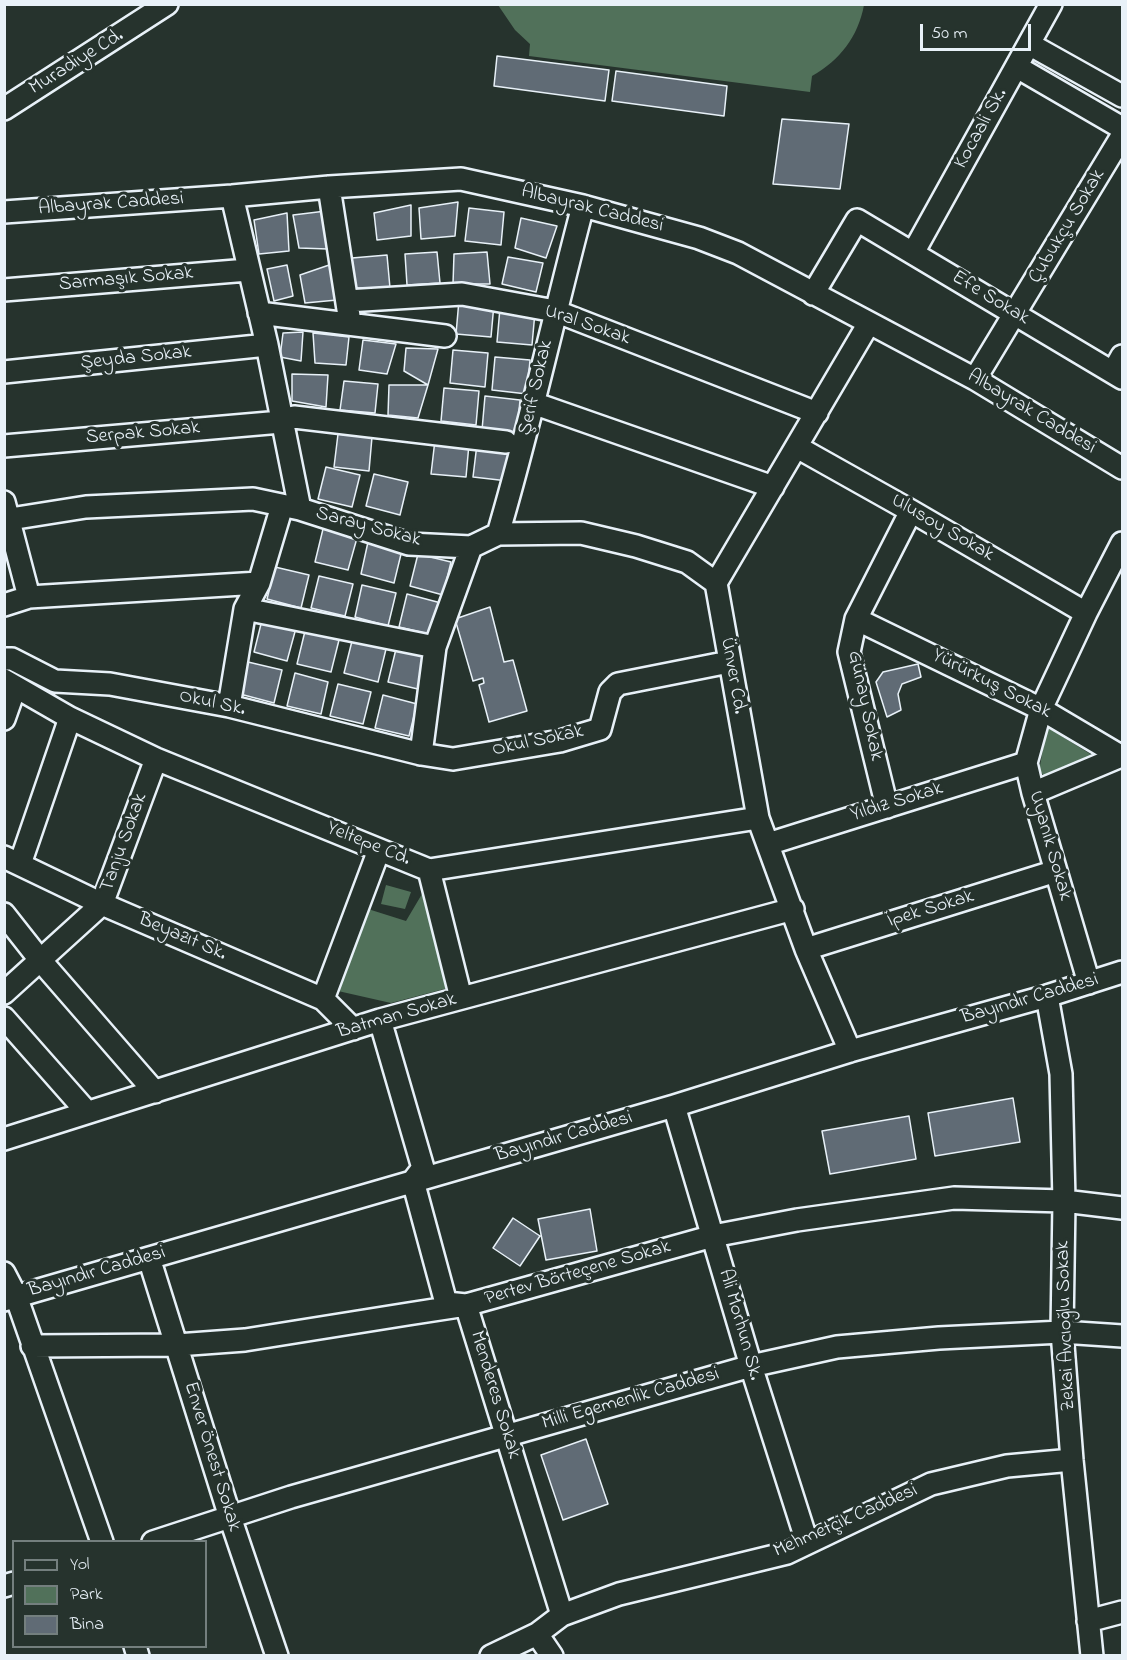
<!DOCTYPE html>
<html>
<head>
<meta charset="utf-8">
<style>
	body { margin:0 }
	#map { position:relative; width:1127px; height:1660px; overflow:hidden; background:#26332d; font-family:"Indie Flower",sans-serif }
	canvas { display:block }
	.frame { position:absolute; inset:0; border:6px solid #e8f1f8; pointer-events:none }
	.legend { position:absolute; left:12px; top:1540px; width:195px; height:108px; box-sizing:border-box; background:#26332d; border:2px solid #747f7e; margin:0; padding:8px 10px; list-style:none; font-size:18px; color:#e8f1f8 }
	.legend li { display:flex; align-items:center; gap:12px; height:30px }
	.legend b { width:30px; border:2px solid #747f7e }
	.scale { position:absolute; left:920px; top:24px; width:111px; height:27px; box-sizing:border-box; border:3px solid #e8f1f8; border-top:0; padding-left:8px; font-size:18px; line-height:21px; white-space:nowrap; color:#e8f1f8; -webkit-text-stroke:4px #26332d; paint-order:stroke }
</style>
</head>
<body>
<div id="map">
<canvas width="1127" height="1660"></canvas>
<div class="frame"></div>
<ul class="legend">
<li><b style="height:8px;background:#26332d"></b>Yol</li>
<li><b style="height:16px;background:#51715a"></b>Park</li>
<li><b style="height:16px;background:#606b75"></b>Bina</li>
</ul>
<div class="scale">50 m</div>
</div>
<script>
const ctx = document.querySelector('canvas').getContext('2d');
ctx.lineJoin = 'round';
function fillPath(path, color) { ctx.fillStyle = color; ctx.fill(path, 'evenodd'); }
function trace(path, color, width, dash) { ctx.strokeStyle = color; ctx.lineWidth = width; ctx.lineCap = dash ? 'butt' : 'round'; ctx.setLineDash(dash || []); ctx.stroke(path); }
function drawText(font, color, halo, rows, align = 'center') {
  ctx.font = font + ' "Indie Flower",sans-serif'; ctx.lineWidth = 6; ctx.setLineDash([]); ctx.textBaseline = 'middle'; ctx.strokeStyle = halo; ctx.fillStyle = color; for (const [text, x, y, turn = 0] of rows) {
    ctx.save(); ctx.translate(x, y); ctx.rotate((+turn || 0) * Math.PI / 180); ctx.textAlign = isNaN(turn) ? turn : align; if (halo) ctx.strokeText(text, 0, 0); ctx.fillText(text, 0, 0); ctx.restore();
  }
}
fillPath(new Path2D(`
	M498,5H864C858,37 840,60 812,76L810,92L529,56L530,44L515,30Z
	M1047,727L1095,757L1046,777L1039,771Z
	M386,885L411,892L405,909L381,904Z
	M422,894L448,988L391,1003L338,991L368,909L406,921Z`), '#51715a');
const building = new Path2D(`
	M497,56L609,70L605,101L494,86Z
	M616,71L727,86L724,116L612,101Z
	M782,119L849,124L840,189L773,184Z
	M458,202L455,236L421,239L419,208Z
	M411,205V236L377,240L374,213Z
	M469,208L504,212L501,245L465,241Z
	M326,211L328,249L299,248L293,215Z
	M287,213L289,251L259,254L254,220Z
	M521,218L557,226L546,258L515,248Z
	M437,252L440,283L407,285L405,254Z
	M487,252L490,284H453L454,254Z
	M387,255L390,288H355L352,258Z
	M508,257L543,263L536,292L502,284Z
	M332,264L337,300L305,303L300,275Z
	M287,265L293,296L274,301L267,269Z
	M459,300L494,304L491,337L456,334Z
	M500,308L535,312L532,345L497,342Z
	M303,332L301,361L280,357L283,333Z
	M313,333L349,337L346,365L315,363Z
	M363,340L396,344L387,374L359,370Z
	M406,348L438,349L428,385L404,371Z
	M453,350L488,353L485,387L450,383Z
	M495,357L530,360L527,394L492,390Z
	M292,374L328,375L326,407L292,401Z
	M344,381L378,384L375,413L340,410Z
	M389,385H428L418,418L388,415Z
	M444,388L479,391L476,425L441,421Z
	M485,396L520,400L517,433L482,430Z
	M338,434L372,437L369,471L334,467Z
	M435,440L469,444L466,477L431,474Z
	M477,444L511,447L508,481L473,477Z
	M326,467L360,475L352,507L318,499Z
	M374,474L408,482L400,515L366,506Z
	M323,529L357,538L348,570L315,562Z
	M368,542L402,550L394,583L361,574Z
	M418,554L451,562L443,595L410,586Z
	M275,567L309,575L301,608L267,599Z
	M319,576L353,584L345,616L311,608Z
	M362,585L396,593L388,626L355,617Z
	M407,594L441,603L433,635L399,627Z
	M490,607L504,662L513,660L527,711L489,722L479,685L484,683L483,678L473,681L455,619Z
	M262,620L296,628L287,661L254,652Z
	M305,631L339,640L331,672L297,664Z
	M352,641L386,649L378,682L344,673Z
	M396,649L430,658L422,690L388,682Z
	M248,662L282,670L274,703L240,694Z
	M918,664L921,677L902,684L898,694L901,710L887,717L876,682L883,672Z
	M295,673L328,682L321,714L287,706Z
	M338,684L371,692L363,724L330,716Z
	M383,695L417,704L409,736L375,728Z
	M1013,1098L1020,1142L935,1156L928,1113Z
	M909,1116L916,1159L830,1174L822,1131Z
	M590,1209L597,1251L546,1260L538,1219Z
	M513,1218L540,1236L520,1266L493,1248Z
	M586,1439L608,1504L563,1520L541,1455Z`);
fillPath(building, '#606b75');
trace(building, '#e8f1f8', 1.5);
const minor = new Path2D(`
	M1029,44L1122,96
	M1017,67L1122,128
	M4,109L167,4
	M329,187L349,316
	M232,196L267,345L300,509
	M4,212L232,196L329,187L461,179L583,206L699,238L738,253L975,379L1122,468
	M913,253L1051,4
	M4,290L248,270
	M813,294L857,220L1122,378
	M347,301L462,294L555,311L817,413
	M259,313L445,336
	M4,372L267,345
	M1113,372L1122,356
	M975,379L1122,136
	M533,403L773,487
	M4,446L281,422L294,417L506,442
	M797,447L911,511L1086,613
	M4,502L29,597L4,605
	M4,520L86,507L253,499L300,509L409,544L471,547L498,534L581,533L636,546L687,562L716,583
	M498,534C530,426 554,315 583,206
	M29,597L259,583
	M245,609L435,647
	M856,619L1041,709L1122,757
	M4,659H12L55,681L110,684L229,706L421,754L453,759L560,741L600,729L610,692L618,684L729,662
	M4,680L70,718L156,759L429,870L758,818
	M229,706L245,609L259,583L282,506
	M4,719L15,688
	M421,754L435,647L471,547
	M1033,793L1121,756
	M887,807L849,652L856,619L911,511
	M768,844L1026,763
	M4,857L102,904L323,999L353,1029
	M20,864L70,718
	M429,870L461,998
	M4,914L41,961L155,1092
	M806,949L1056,871
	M1089,983L1033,793L1026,763L1041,709L1086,613L1122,543
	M4,993L102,904L156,759
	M1047,996L1061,1074L1064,1201L1062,1332L1072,1460L1092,1656
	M323,999L379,850
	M4,1018L87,1112
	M380,1020L423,1168L413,1181L446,1303L466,1305L562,1615
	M850,1051L806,949L758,818L716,583L869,323
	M674,1106L751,1366L807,1542
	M4,1139L380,1020L793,909
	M149,1258L230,1517L277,1656
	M4,1273L16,1296L102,1542
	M4,1300L674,1106L850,1051L1047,996L1122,972
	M32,1346L177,1345L245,1340L408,1314L466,1305L713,1236L797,1220L954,1198L1064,1201L1122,1208
	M153,1542L291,1497L751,1366L837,1347L939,1338L1062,1332L1122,1336
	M4,1586L14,1583
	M1088,1621L1122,1612
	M537,1634L552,1656
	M135,1646L138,1656
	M491,1656L537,1634L562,1615L619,1594L787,1553L931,1484L1007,1466L1072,1460`);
trace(minor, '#e8f1f8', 26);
trace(minor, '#26332d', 21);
drawText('20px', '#e8f1f8', '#26332d', [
	["Muradiye Cd.",77,63,-32],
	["Kocaali Sk.",982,129,-61],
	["Albayrak Caddesi",111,205,-4],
	["Albayrak Caddesi",592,210,14],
	["Çubukçu Sokak",1068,227,-59],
	["Sarmaşık Sokak",126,280,-5],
	["Efe Sokak",990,299,31],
	["Ural Sokak",587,326,19],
	["Şeyda Sokak",136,359,-6],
	["Şerif Sokak",537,388,-77],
	["Albayrak Caddesi",1031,413,31],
	["Serpak Sokak",143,434,-5],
	["Saray Sokak",368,528,15],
	["Ulusoy Sokak",942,529,30],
	["Ünver Cd.",732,676,80],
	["Yürürkuş Sokak",991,685,27],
	["Okul Sk.",212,704,12],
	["Günay Sokak",864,706,78],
	["Okul Sokak",538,742,-12],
	["Yıldız Sokak",897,803,-17],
	["Tanju Sokak",125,843,-70],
	["Yeltepe Cd.",368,845,22],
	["Uyanık Sokak",1049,846,74],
	["İpek Sokak",931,910,-17],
	["Beyazıt Sk.",182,938,23],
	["Bayındır Caddesi",1030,1000,-16],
	["Batman Sokak",397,1017,-16],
	["Bayındır Caddesi",564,1138,-16],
	["Bayındır Caddesi",97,1273,-16],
	["Pertev Börteçene Sokak",578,1274,-16],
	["Ali Morhun Sk.",739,1325,74],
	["Zekai Avcıoğlu Sokak",1067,1326,-92],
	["Menderes Sokak",494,1395,73],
	["Milli Egemenlik Caddesi",631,1400,-16],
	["Enver Önest Sokak",211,1457,73],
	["Mehmetçik Caddesi",846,1522,-24]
]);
</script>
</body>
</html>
